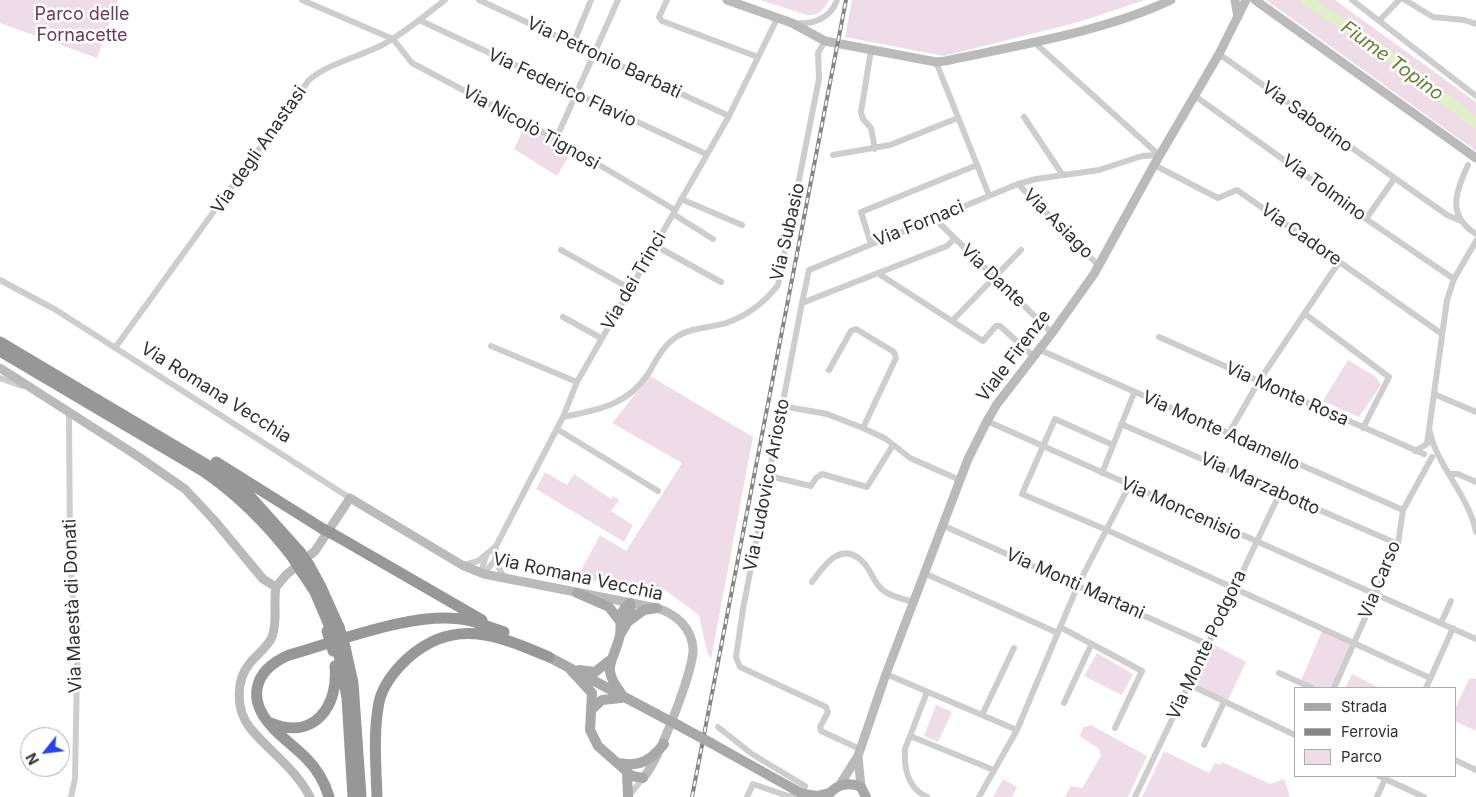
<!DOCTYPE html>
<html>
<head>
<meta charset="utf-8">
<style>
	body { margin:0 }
	#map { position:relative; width:1476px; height:797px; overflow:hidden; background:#fff; font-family:Inter,sans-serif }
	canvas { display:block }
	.legend { position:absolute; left:1294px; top:687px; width:162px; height:90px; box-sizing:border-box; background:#fff; border:1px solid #acacac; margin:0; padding:6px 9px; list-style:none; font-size:15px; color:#303030 }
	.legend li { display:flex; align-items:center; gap:10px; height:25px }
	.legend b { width:25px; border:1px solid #acacac }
	.north { position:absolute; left:20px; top:727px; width:50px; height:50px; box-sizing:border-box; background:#fff; border:1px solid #acacac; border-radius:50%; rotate:241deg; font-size:14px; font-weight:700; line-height:20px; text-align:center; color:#303030 }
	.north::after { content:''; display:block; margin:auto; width:18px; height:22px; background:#2542f5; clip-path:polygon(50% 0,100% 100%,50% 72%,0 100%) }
</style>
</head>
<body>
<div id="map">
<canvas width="1476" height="797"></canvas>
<ul class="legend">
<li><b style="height:6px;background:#a8a8a8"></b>Strada</li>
<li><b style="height:6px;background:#858585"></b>Ferrovia</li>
<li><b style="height:14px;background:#eedde7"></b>Parco</li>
</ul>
<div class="north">N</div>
</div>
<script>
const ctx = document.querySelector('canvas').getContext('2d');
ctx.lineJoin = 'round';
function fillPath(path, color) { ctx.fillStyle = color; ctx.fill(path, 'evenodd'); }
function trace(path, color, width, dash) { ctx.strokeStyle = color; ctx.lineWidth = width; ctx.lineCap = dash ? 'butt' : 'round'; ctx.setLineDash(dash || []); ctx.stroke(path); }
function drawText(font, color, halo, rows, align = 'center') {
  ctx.font = font + ' Inter,sans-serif'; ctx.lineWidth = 5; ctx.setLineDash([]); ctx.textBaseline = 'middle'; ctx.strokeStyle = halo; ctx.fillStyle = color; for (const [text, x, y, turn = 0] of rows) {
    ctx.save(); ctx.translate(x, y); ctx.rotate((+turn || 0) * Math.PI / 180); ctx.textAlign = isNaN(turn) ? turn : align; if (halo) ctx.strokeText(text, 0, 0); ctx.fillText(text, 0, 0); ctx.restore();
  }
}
fillPath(new Path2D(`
	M0,0H118L97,58L0,23Z
	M760,0H829C824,10 818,16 807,15Z
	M852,0H1145L1079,22L944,56L845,37Z
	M1266,0H1335L1476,102V151Z
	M526,123L573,149L557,176L514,149Z
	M1348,360L1376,377L1381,385L1359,417L1323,401Z
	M650,376L753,437L711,659L707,652L699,615L665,590L577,578L600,535L626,551L682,463L612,423Z
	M545,472L567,485L574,474L611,499L613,496L619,500L611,511L633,525L624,542L536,489Z
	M1323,629L1354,643L1334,688H1312L1300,683Z
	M1214,645L1246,662L1228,700L1200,687L1196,678Z
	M1097,653L1133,674L1122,695L1084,676Z
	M1352,674L1379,688H1345Z
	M1473,678L1476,679V731L1455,721V709L1469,679Z
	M936,705L952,712L938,742L924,736Z
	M1091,725L1147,756L1128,797H1065L1071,786L1082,788L1101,756L1099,749L1080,736L1083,727Z
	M1164,751L1209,773L1215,763L1220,765L1222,762L1270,784L1284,779L1290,797H1142Z
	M1003,779L1017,787L1012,797H993Z`), '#eedde7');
trace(new Path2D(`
	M1306,0L1378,48L1476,123`), '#e3efc8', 11);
trace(new Path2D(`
	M302,0L393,39L412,63L556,139L675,210
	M479,0L729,116
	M667,0L659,17L662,21L758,57
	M1352,0L1476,96
	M1405,0L1433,17L1464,20L1476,24
	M419,20L706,154
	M1379,21L1399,0
	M795,23C813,25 831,18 837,0
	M1034,42L1159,155
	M573,44L591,0
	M871,50L861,112L863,119L871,128L875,149
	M1219,54L1447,215L1461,221
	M936,62L989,195
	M1195,96L1366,219L1454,279
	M1024,117L1062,174
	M556,139L618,0
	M833,155L890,145L958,118
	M1154,165L1218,198L1237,190L1442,334
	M1468,165C1456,192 1446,215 1476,234
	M1018,184L1098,265
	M681,199L742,225
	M673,214L713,239
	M934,218L1052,333
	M1366,219L1394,179
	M871,244L861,212L977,165
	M654,245L721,282
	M561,250L629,288
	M879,274L983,341L996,326H1000L1034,357
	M0,280L56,310L350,498
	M802,303L809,270L1018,184L1036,179L1099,170L1142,156L1159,155
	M1305,314L1389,377L1363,428
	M563,317L601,338
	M952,321L1021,250
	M1159,337L1424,454
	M491,346L577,382
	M115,348L309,80C327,64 359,57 382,45C405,33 425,15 445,0
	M1040,350L1403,510
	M829,370L851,331L856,329L894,352L896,358L863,428
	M0,378L22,386
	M1434,394L1476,412
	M782,406L827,414L863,428L886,439L910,458L960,480
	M69,414L70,547L72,593L78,621L75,779L71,797
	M563,417C597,410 628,405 648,374C657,359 663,345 678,336C692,327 710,328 726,323C746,316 765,302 778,285L819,79L818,53L825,41
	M987,421L1476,639
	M1121,424L1398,544
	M557,429L658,491
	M1430,432C1436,464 1469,496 1476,532
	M1228,435L1259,381L1339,262
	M1113,445L1055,419L1022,494L1107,530L1430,678
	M1415,451L1427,444L1447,300L1454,279L1476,241
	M1102,473L1134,393
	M1450,474H1458L1476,482
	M769,476L811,486L816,478L822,474L867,487L893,445
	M942,525L1207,644
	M486,556L482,569L484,574L495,560L496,546
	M495,560L502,574L508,578
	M464,565L478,561L496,546L563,417L577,382L729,116L777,19
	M924,573L1058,633
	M812,582C824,565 842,539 864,563C872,572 874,584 884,591C892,597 904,599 913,602
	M1441,623L1451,601
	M1060,627L1142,671L1115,728
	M1279,673L1312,688
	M886,674L1017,730
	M1188,684L1295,735
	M1334,688L1398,544L1403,510L1432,457
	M1426,688L1453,628
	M927,692L905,749C904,770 908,788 927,797
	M1064,703L1091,645
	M982,715L1014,648
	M718,727L752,754L805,786L803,794L788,796L753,784L747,797
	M910,736L994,770
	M1204,745L1224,702
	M860,749L821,731L820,727L828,712L826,707L740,667L736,657L743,609L802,303L947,246L954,239
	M1455,760L1476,770
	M1379,776L1424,797
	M629,796L643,778
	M979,797L1017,730L1078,585L1129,486
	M1135,797L1280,493
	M1377,797L1385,779`), '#cdcdcd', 6);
trace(new Path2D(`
	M727,0L792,23L825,41L936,62L945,61C1019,45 1103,32 1171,0
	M1235,0L1238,17
	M1255,0L1476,158
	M0,368L136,455L185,489L214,520L263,579L276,587
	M276,587L286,575L315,551L350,498L462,565L484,574L657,608C676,614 692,628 693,649C694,670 658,762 643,778
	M276,587C273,603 278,621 272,637C267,648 257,654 250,663C235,681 236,710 250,728C270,752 296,769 310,797
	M858,757L861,787
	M839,786L858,756L886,674L968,459L987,421L997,404L1052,333L1094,274L1154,165L1219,54L1246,0`), '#bababa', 9);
trace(new Path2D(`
	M577,593L609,607L619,620
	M629,621L644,610L657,608
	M620,635L631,616L630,603
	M549,657L664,718
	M570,669L592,693L590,730L598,746L632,776L643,778
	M579,670L595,672L609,661
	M621,693C600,666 614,662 620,635C622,621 617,613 630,603
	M592,709L602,700L621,698
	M678,725L698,736
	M711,743L808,797
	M618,763C640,767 650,761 664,744
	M627,772L628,797
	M804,794L817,796L829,793
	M827,797C835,785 848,781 861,787L866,797`), '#a8a8a8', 10);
trace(new Path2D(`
	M0,342L219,472L248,494L300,552
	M0,351L203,471C238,495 267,524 293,558
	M216,462L323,529
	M333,534L482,620
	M309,565L321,587L339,627
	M301,571L315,592L332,632
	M345,647L353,683L361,797
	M338,650L347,698L353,797
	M271,723C314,741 339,706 335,666
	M329,797C325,783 317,769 306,758C296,748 285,740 275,730C246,701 252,671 289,655C339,641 421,608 471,621C482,624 493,628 504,632
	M377,797C376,766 373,733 379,702C383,685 395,670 408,658C455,616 499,636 549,657`), '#979797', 11);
const rail = new Path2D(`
	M692,797L846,0`);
trace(rail, '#858585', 4);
trace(rail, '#fff', 2, [5.5]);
trace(new Path2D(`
	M664,718L678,725
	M698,736L711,743`), '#a8a8a8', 10);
trace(new Path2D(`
	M323,529L333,534
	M300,552L309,565
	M293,558L301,571
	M339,627L345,647
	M327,631L333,651`), '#979797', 11);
drawText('18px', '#703956', '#fff', [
	["Parco delle",82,15],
	["Fornacette",82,36]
]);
drawText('18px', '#303030', '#fff', [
	["Via Petronio Barbati",604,58,25],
	["Via Federico Flavio",562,88,25],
	["Via Sabotino",1307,117,36],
	["Via Nicolò Tignosi",531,128,29],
	["Via degli Anastasi",259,150,-55],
	["Via Tolmino",1324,188,36],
	["Via Fornaci",919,224,-22],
	["Via Asiago",1058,224,45],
	["Via Subasio",788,232,-77],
	["Via Cadore",1301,235,35],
	["Via Dante",993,276,44],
	["Via dei Trinci",634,281,-60],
	["Viale Firenze",1014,356,-53],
	["Via Romana Vecchia",216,393,32],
	["Via Monte Rosa",1287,394,24],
	["Via Monte Adamello",1221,431,24],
	["Via Marzabotto",1260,484,24],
	["Via Ludovico Ariosto",767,485,-79],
	["Via Moncenisio",1181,509,24],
	["Via Romana Vecchia",578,577,12],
	["Via Carso",1380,580,-68],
	["Via Monti Martani",1075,584,24],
	["Via Maestà di Donati",73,606,-92],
	["Via Monte Podgora",1207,645,-65]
]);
drawText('italic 19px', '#657f2f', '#fff', [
	["Fiume Topino",1392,61,36]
]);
</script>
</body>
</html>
